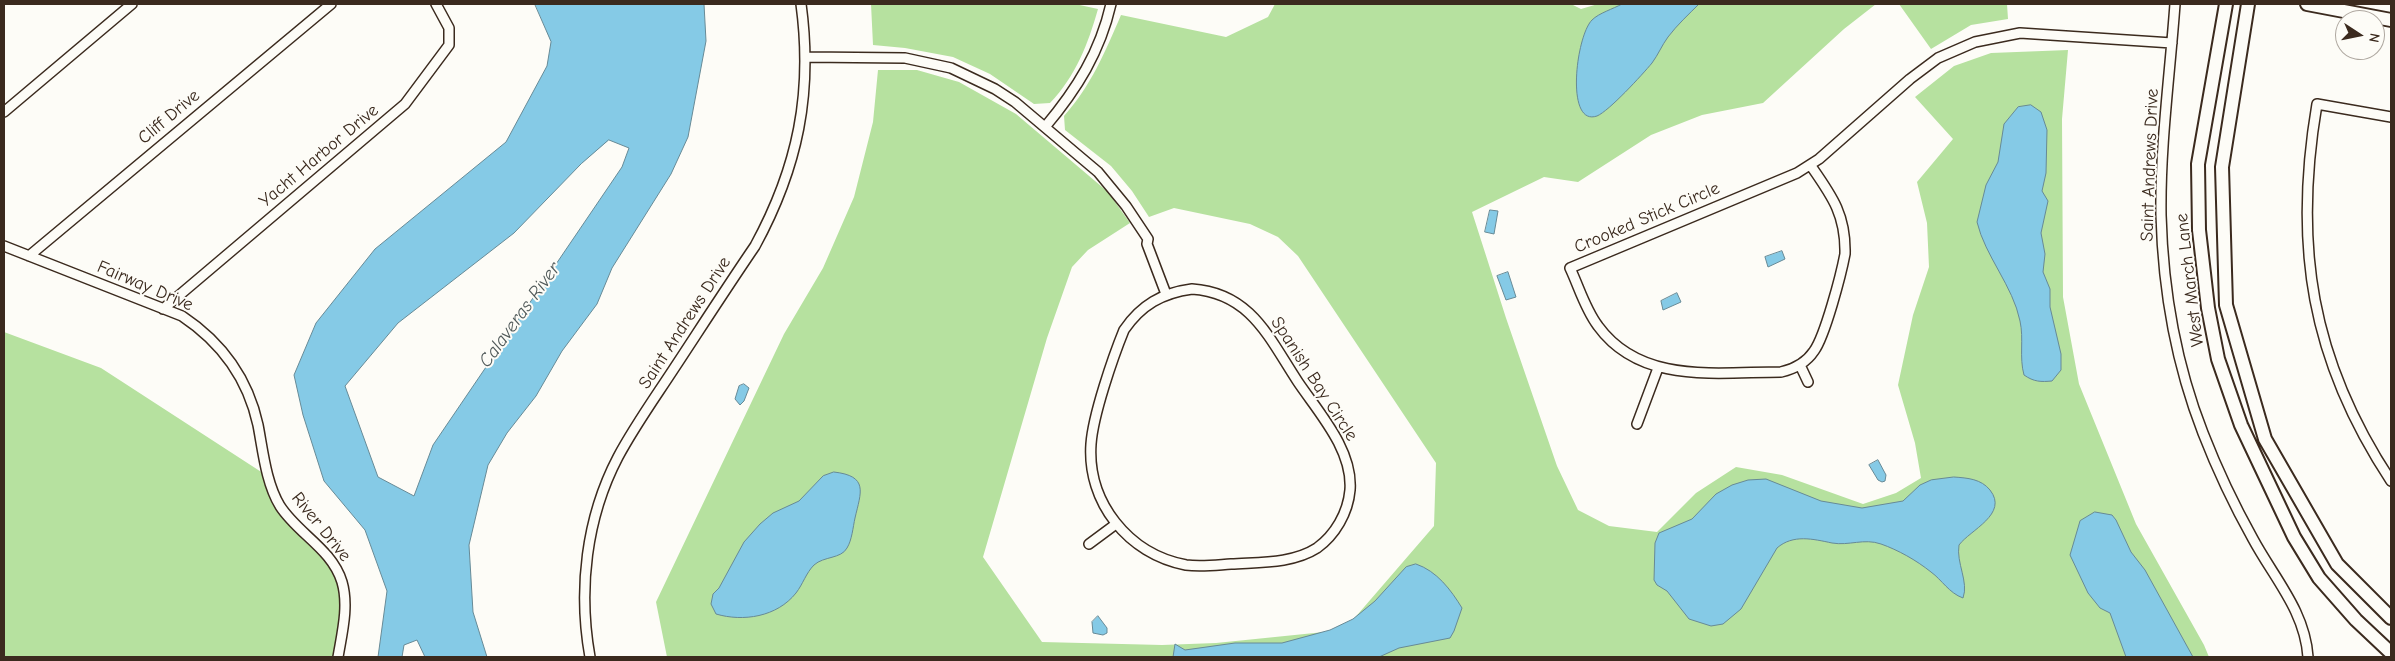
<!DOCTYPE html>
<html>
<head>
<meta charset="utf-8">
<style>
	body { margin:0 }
	#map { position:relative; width:2395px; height:661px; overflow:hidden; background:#fdfcf7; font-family:"Comic Neue",sans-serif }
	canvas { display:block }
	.frame { position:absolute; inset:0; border:5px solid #3b2a1e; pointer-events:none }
	.north { position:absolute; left:2335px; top:10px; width:50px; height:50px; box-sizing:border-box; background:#fdfcf7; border:1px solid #afa8a0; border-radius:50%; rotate:101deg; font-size:14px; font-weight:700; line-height:20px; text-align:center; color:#3b2a1e }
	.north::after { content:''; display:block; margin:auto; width:18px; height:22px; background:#3b2a1e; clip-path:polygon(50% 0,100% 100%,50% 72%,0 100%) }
</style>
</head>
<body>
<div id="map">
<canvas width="2395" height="661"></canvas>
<div class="frame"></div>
<div class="north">N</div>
</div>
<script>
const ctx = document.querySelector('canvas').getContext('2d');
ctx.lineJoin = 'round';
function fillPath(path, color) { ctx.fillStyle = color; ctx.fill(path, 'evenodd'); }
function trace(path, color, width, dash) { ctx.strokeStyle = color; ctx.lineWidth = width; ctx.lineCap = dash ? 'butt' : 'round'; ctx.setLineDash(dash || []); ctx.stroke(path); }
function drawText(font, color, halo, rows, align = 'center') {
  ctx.font = font + ' "Comic Neue",sans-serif'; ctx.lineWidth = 4; ctx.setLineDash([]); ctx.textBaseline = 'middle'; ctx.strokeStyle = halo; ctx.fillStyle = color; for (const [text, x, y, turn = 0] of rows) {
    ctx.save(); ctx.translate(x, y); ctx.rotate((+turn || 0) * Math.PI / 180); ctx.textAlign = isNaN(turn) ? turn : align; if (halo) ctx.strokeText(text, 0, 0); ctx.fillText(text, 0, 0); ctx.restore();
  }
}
fillPath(new Path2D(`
	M871,4H1075L1098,9C1088,44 1076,76 1050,103L1034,104L990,74L953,57L905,48L873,45Z
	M1275,4H1571L1581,9L1598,4H1876L1844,29L1763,103L1702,115L1651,135L1578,182L1544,177L1472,212L1506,318L1557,466L1578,510L1609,526L1657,532L1696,493L1736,467L1782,475L1863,504L1896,493L1921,478L1915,443L1898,385L1913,315L1929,267L1927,223L1917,182L1953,139L1915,97L1954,66L1991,53L2068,50L2062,119L2063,297L2079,384L2136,524L2204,645L2209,657H667L656,602L784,334L823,268L854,197L873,122L878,70H917L959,82L1016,114L1108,192L1130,223L1088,250L1072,267L1047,338L983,557L1042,642L1162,645L1216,643L1334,631L1352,621L1434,526L1436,463L1298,256L1278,237L1250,224L1174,208L1149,217L1132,191L1111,166L1065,130L1064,116C1091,86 1105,52 1121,15L1226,37L1268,17Z
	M1899,4H2007L2008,19L1971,25L1931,49Z
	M4,332L101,368L269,477L281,507L326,554L342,582L339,657H4Z`), '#b6e19f');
const water = new Path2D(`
	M535,4H704L706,41L688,137L671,174L612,268L597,304L562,351L536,396L507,433L488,465L469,545L473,612L487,657H425L417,640L404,645L402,657H378L387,591L365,530L324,481L303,415L294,375L316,323L375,249L506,142L547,66L551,42ZM609,140L629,148L622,167L433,445L414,496L378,477L345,386L398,323L514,233L581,164Z
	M1622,4H1699C1689,14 1677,25 1668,37C1662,45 1658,55 1652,63C1642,75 1609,111 1597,116C1565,127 1576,36 1592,20C1599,13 1613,9 1622,4Z
	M2031,105L2041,112L2047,130L2046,173L2042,191L2048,201L2041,233L2045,254L2043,272L2050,289V307L2061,354V370L2052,381C2041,382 2034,382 2024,375C2019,357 2024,339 2020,321C2013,286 1985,256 1977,222L1986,185L1998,162L2004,124L2018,107Z
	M1490,210L1498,211L1494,234L1485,232Z
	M1782,251L1785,259L1768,267L1765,257Z
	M1508,272L1516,297L1506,300L1497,276Z
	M1677,293L1681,302L1663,310L1661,301Z
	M744,384L749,388L744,401L740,405L735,399L739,386Z
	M1878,460L1886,475L1885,481L1882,482L1878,480L1869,465Z
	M834,472C869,476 861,492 855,518C853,527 852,540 847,548C841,559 824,556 814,565C806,573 803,584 796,593C777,617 743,622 716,614L711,604L713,594L719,588L744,542L760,524L773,513L799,501L823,476Z
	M1954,477C1968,478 1981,479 1990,490C2009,514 1970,530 1959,545C1956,563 1969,582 1963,598C1949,593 1942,580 1931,572C1916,560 1898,550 1881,544C1864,538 1849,546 1832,543C1813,539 1793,534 1777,548L1741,609L1723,624L1711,626L1689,619L1667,591L1657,585L1654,580L1655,543L1659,533L1692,519L1716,494L1732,485L1748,480L1766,479L1821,501L1862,508L1903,501L1920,485L1931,480Z
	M2095,512L2112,515L2116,520L2131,552L2145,570L2193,657H2126L2110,613L2100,608L2088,593L2070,555L2080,521Z
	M1416,564C1437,571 1451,590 1462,608L1454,631L1450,638L1399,648L1379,657H1173L1175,644L1185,650L1235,643H1282L1330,630L1353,619L1375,601L1406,567Z
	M1098,616L1107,628V633L1103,635L1093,633L1092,622Z`);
fillPath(water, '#85cae6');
trace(water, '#678a96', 1);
const street = new Path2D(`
	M2175,4C2170,74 2160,145 2161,215C2163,289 2176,364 2203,433C2217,469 2234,505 2253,539C2274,578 2305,611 2308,657
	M806,57L905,58L951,68L995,89L1015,102L1098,172L1126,206L1148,239L1147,244L1166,294
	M4,112L132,4
	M2391,117L2317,104C2293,245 2311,360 2391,481
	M1045,127C1077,89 1100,52 1111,4
	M1811,166C1832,196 1846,215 1845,254C1841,275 1825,336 1814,351C1806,363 1794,369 1781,372C1717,372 1641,385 1598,326C1585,309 1579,287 1570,268L1797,173L1819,159L1910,79L1938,58L1975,42L2020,33L2172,43
	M4,246L182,316C221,342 248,379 258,425C263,451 266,483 280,506C298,534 332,549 342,582C349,606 342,633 338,657
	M29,256L331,4
	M1192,289C1251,293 1269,338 1298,382C1319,413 1353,450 1350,490C1348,513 1335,535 1317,548C1292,564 1259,562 1231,564C1216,565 1201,567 1186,565C1128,554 1087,502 1091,444C1093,415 1113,357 1124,330C1141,305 1162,293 1192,289Z
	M163,309L405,104L449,45V28L436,4
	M1800,365L1808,382
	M1637,424L1658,368
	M1089,544L1116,524
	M590,657C578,590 586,518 618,457C634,427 654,399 673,370C700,329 727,287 755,246C798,167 813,93 801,4`);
const secondary = new Path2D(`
	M2226,4L2198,164L2199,230L2208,308L2218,359L2241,425L2294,537L2319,578L2356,620L2391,653
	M2248,4L2222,167L2226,305L2265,439L2337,564L2391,618
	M2307,4L2391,20`);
trace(street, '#3b2a1e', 12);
trace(secondary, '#3b2a1e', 16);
trace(street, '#fdfcf7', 9);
trace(secondary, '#fdfcf7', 12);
drawText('18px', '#3b2a1e', '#fdfcf7', [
	["Cliff Drive",169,117,-40],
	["Yacht Harbor Drive",319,156,-40],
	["Saint Andrews Drive",2150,165,-88],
	["Crooked Stick Circle",1647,218,-23],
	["West March Lane",2190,280,-97],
	["Fairway Drive",145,286,23],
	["Saint Andrews Drive",685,323,-57],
	["Spanish Bay Circle",1314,379,57],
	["River Drive",321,527,51]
]);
drawText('italic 19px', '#515a5a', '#fdfcf7', [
	["Calaveras River",520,315,-54]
]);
</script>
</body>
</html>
